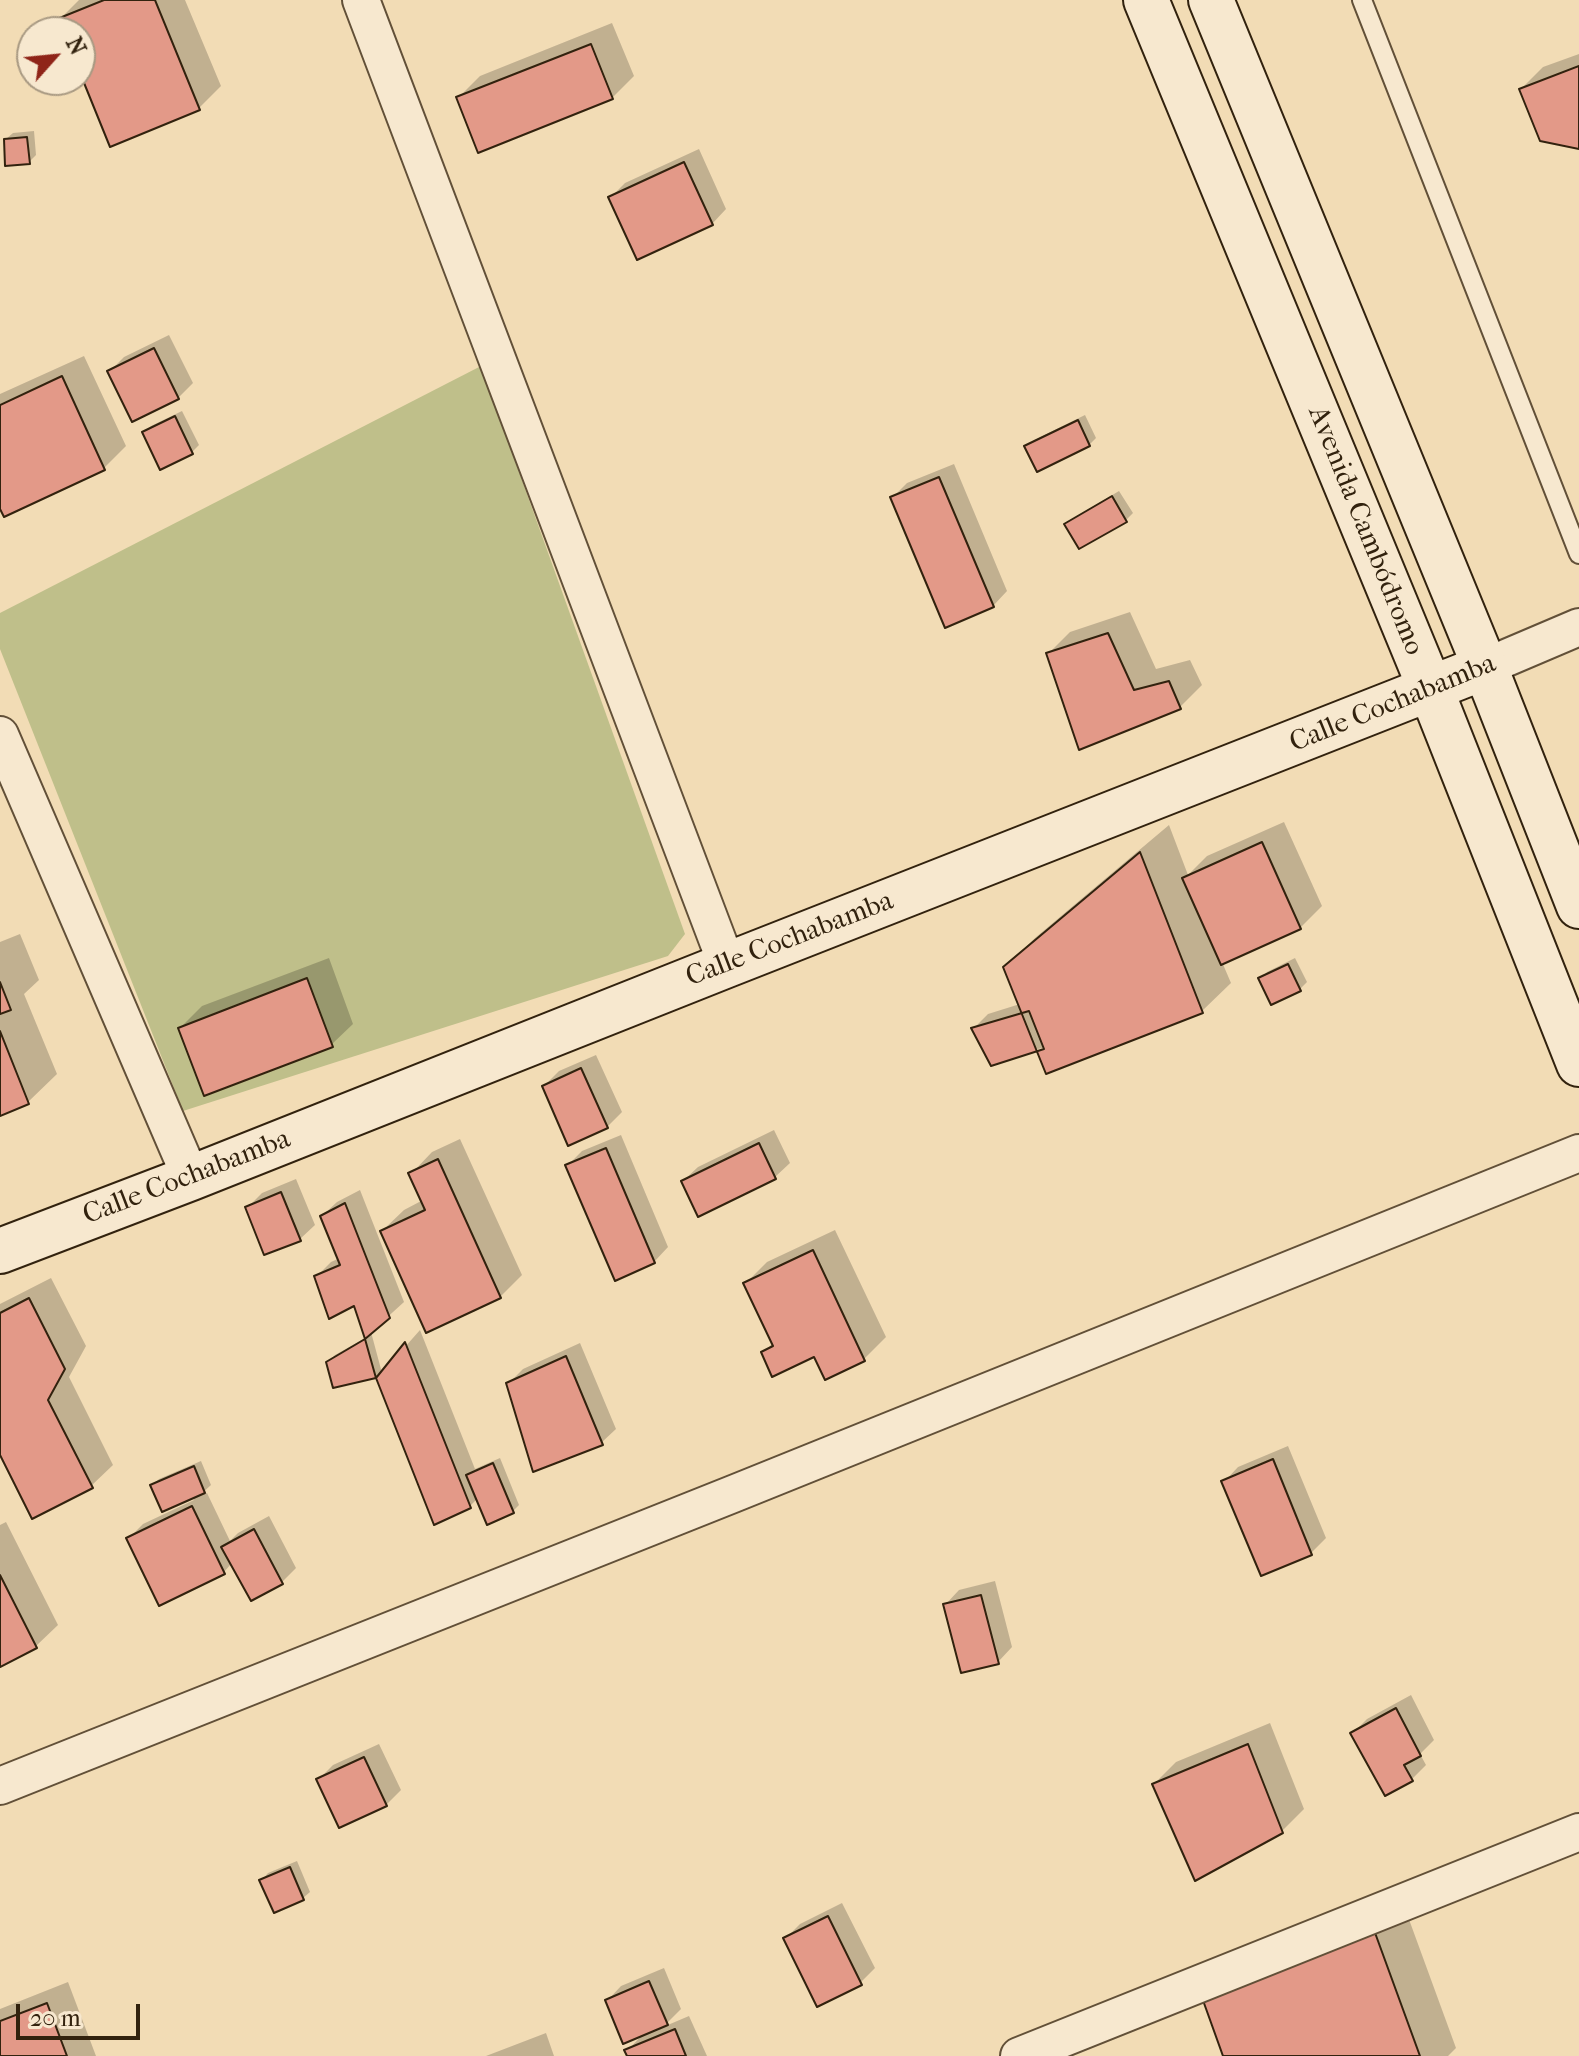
<!DOCTYPE html>
<html>
<head>
<meta charset="utf-8">
<style>
	body { margin:0 }
	#map { position:relative; width:1579px; height:2056px; overflow:hidden; background:#f2dcb5; font-family:"IM FELL French Canon",serif }
	canvas { display:block }
	.north { position:absolute; left:16px; top:16px; width:80px; height:80px; box-sizing:border-box; background:#f7e8cf; border:2px solid #a89982; border-radius:50%; rotate:63deg; font-size:22px; font-weight:700; line-height:32px; text-align:center; color:#32220e }
	.north::after { content:''; display:block; margin:auto; width:28px; height:36px; background:#8f2418; clip-path:polygon(50% 0,100% 100%,50% 72%,0 100%) }
	.scale { position:absolute; left:16px; top:2004px; width:124px; height:36px; box-sizing:border-box; border:4px solid #32220e; border-top:0; padding-left:10px; font-size:24px; line-height:28px; white-space:nowrap; color:#32220e; -webkit-text-stroke:6px #f7e8cf; paint-order:stroke }
</style>
</head>
<body>
<div id="map">
<canvas width="1579" height="2056"></canvas>
<div class="north">N</div>
<div class="scale">20 m</div>
</div>
<script>
const ctx = document.querySelector('canvas').getContext('2d');
ctx.lineJoin = 'round';
function fillPath(path, color) { ctx.fillStyle = color; ctx.fill(path, 'evenodd'); }
function trace(path, color, width, dash) { ctx.strokeStyle = color; ctx.lineWidth = width; ctx.lineCap = dash ? 'butt' : 'round'; ctx.setLineDash(dash || []); ctx.stroke(path); }
function drawText(font, color, halo, rows, align = 'center') {
  ctx.font = font + ' "IM FELL French Canon",serif'; ctx.lineWidth = 6; ctx.setLineDash([]); ctx.textBaseline = 'middle'; ctx.strokeStyle = halo; ctx.fillStyle = color; for (const [text, x, y, turn = 0] of rows) {
    ctx.save(); ctx.translate(x, y); ctx.rotate((+turn || 0) * Math.PI / 180); ctx.textAlign = isNaN(turn) ? turn : align; if (halo) ctx.strokeText(text, 0, 0); ctx.fillText(text, 0, 0); ctx.restore();
  }
}
fillPath(new Path2D(`
	M481,366L685,934L668,956L183,1111L0,649V613Z`), '#bfbf8a');
fillPath(new Path2D(`
	M79,0H185L221,86L199,108L80,68V32H65L60,19Z
	M612,23L634,76L612,98H458L480,76Z
	M1579,54V147L1521,89L1543,67Z
	M34,131L36,155L29,162L6,139L13,133Z
	M699,149L726,209L712,224L611,197L625,183Z
	M169,335L193,383L178,398L109,372L124,357Z
	M84,356L126,446L104,468L0,505V394Z
	M182,411L199,445L192,452L144,433L151,426Z
	M1085,415L1096,438L1089,445L1027,446L1034,440Z
	M954,464L1007,591L993,606L893,497L907,483Z
	M1119,491L1133,513L1126,520L1079,547L1067,525L1074,518Z
	M1130,612L1156,669L1190,660L1202,685L1180,707L1080,747L1048,654L1070,632Z
	M1284,822L1322,906L1300,928L1222,962L1231,983L1202,1011L1038,1049L974,1028L988,1014L1020,1004L1006,967L1035,938L1169,825L1188,875L1207,856Z
	M20,934L39,980L24,994L57,1074L28,1102L0,1114V942Z
	M329,958L353,1024L331,1045L180,1028L202,1006Z
	M1295,958L1307,982L1300,989L1261,979L1267,972Z
	M596,1055L622,1112L607,1127L544,1086L559,1071Z
	M774,1130L790,1163L775,1177L683,1181L698,1167Z
	M621,1135L668,1247L654,1262L567,1166L582,1151Z
	M460,1139L522,1275L500,1297L382,1231L404,1210L423,1200L411,1174L432,1152Z
	M296,1179L315,1225L300,1239L247,1208L262,1193Z
	M360,1190L404,1302L371,1332L382,1373L420,1330L475,1469L500,1458L519,1505L512,1512L478,1498L470,1506L435,1522L377,1376L334,1386L328,1362L335,1355L367,1337L356,1303L317,1276L331,1262L340,1258L322,1216L337,1202Z
	M835,1230L886,1337L864,1359L763,1353L773,1343L745,1284L767,1262Z
	M51,1278L86,1346L69,1377L113,1465L91,1486L0,1451V1304Z
	M580,1343L616,1429L601,1443L508,1384L523,1369Z
	M1288,1446L1326,1538L1311,1553L1224,1482L1238,1467Z
	M201,1461L211,1485L199,1496L207,1493L230,1541L238,1533L269,1516L296,1568L282,1582L232,1563L223,1573L129,1538L143,1524L194,1500L192,1497L152,1485L159,1479Z
	M6,1522L58,1625L36,1646L0,1665V1525Z
	M995,1581L1012,1647L998,1662L945,1605L959,1590Z
	M1411,1695L1434,1740L1420,1754L1426,1765L1412,1779L1353,1733L1367,1719Z
	M1270,1723L1304,1809L1282,1831L1154,1784L1176,1762Z
	M379,1744L401,1790L386,1805L318,1780L333,1765Z
	M297,1861L310,1892L303,1898L262,1880L268,1873Z
	M842,1903L875,1968L860,1983L785,1939L800,1924Z
	M1403,1903L1456,2048L1448,2056H1225Z
	M664,1968L681,2009L663,2027L689,2016L707,2056H629L627,2051L645,2032L607,2001L621,1986Z
	M68,1982L96,2056H0V2009Z
	M546,2033L554,2056H486Z`), '#0003');
const building = new Path2D(`
	M104,0H155L200,110L110,147L80,73V32H63L57,19Z
	M591,44L613,99L478,153L456,97Z
	M1579,66V149L1540,141L1519,89Z
	M27,137L30,164L5,166L4,139Z
	M684,162L713,225L637,260L608,197Z
	M154,348L179,399L132,422L107,371Z
	M62,376L105,470L4,517L0,509V405Z
	M175,416L193,454L160,470L142,432Z
	M1078,420L1090,446L1037,472L1024,446Z
	M939,477L994,607L945,628L890,497Z
	M1112,496L1127,522L1079,549L1064,524Z
	M1108,633L1134,690L1169,681L1181,709L1079,750L1046,653Z
	M1262,842L1301,929L1221,965L1182,878Z
	M1140,852L1203,1013L1046,1074L1003,967Z
	M1288,964L1301,991L1271,1005L1258,978Z
	M307,978L333,1047L204,1096L178,1028Z
	M0,982L11,1010L0,1014Z
	M1029,1011L1044,1049L991,1066L971,1028Z
	M0,1031L29,1104L0,1116Z
	M581,1068L608,1128L568,1146L542,1086Z
	M759,1143L776,1179L698,1217L681,1181Z
	M606,1148L655,1263L615,1281L565,1165Z
	M438,1159L501,1298L426,1333L380,1231L425,1210L408,1173Z
	M281,1192L301,1241L264,1255L245,1207Z
	M345,1203L390,1318L365,1339L354,1306L329,1319L314,1276L340,1265L320,1216Z
	M813,1250L865,1361L825,1380L814,1357L772,1377L761,1352L773,1346L743,1283Z
	M29,1298L65,1369L48,1400L93,1488L32,1519L0,1455V1313Z
	M365,1339L376,1378L333,1388L326,1362Z
	M405,1342L471,1508L434,1525L376,1378Z
	M566,1356L603,1445L533,1472L506,1383Z
	M1273,1459L1312,1555L1261,1576L1221,1481Z
	M493,1463L514,1513L487,1525L466,1475Z
	M194,1466L205,1493L162,1512L150,1485Z
	M192,1506L225,1574L159,1606L126,1538Z
	M254,1529L283,1584L251,1601L221,1547Z
	M0,1575L37,1648L0,1667Z
	M981,1595L999,1664L961,1673L943,1604Z
	M1396,1708L1421,1756L1404,1765L1413,1781L1385,1796L1350,1733Z
	M1248,1744L1283,1833L1195,1881L1152,1784Z
	M364,1757L387,1806L339,1828L316,1779Z
	M290,1867L304,1900L274,1913L259,1880Z
	M828,1916L862,1985L817,2007L783,1938Z
	M1374,1930L1420,2056H1223L1200,1992Z
	M649,1981L668,2025L623,2044L605,2000Z
	M47,2003L67,2056H0V2021Z
	M675,2029L686,2056H627L624,2050Z`);
fillPath(building, '#e39988');
trace(building, '#32220e', 2);
const lane = new Path2D(`
	M1362,0L1579,554`);
const street = new Path2D(`
	M361,0L727,965
	M1485,667L1579,627
	M0,735L191,1178
	M0,1786L733,1494L1579,1153
	M1019,2056L1579,1832`);
const secondary = new Path2D(`
	M1146,0L1431,690L1579,1064
	M1211,0L1485,667L1579,906
	M0,1251L191,1178L727,965L1485,667`);
trace(lane, '#625038', 22);
trace(street, '#625038', 40);
trace(secondary, '#32220e', 48);
trace(lane, '#f7e8cf', 18);
trace(street, '#f7e8cf', 36);
trace(secondary, '#f7e8cf', 44);
drawText('28px', '#32220e', '#f7e8cf', [
	["Avenida Cambódromo",1365,531,68],
	["Calle Cochabamba",1393,704,-22],
	["Calle Cochabamba",790,940,-21],
	["Calle Cochabamba",187,1178,-21]
]);
</script>
</body>
</html>
